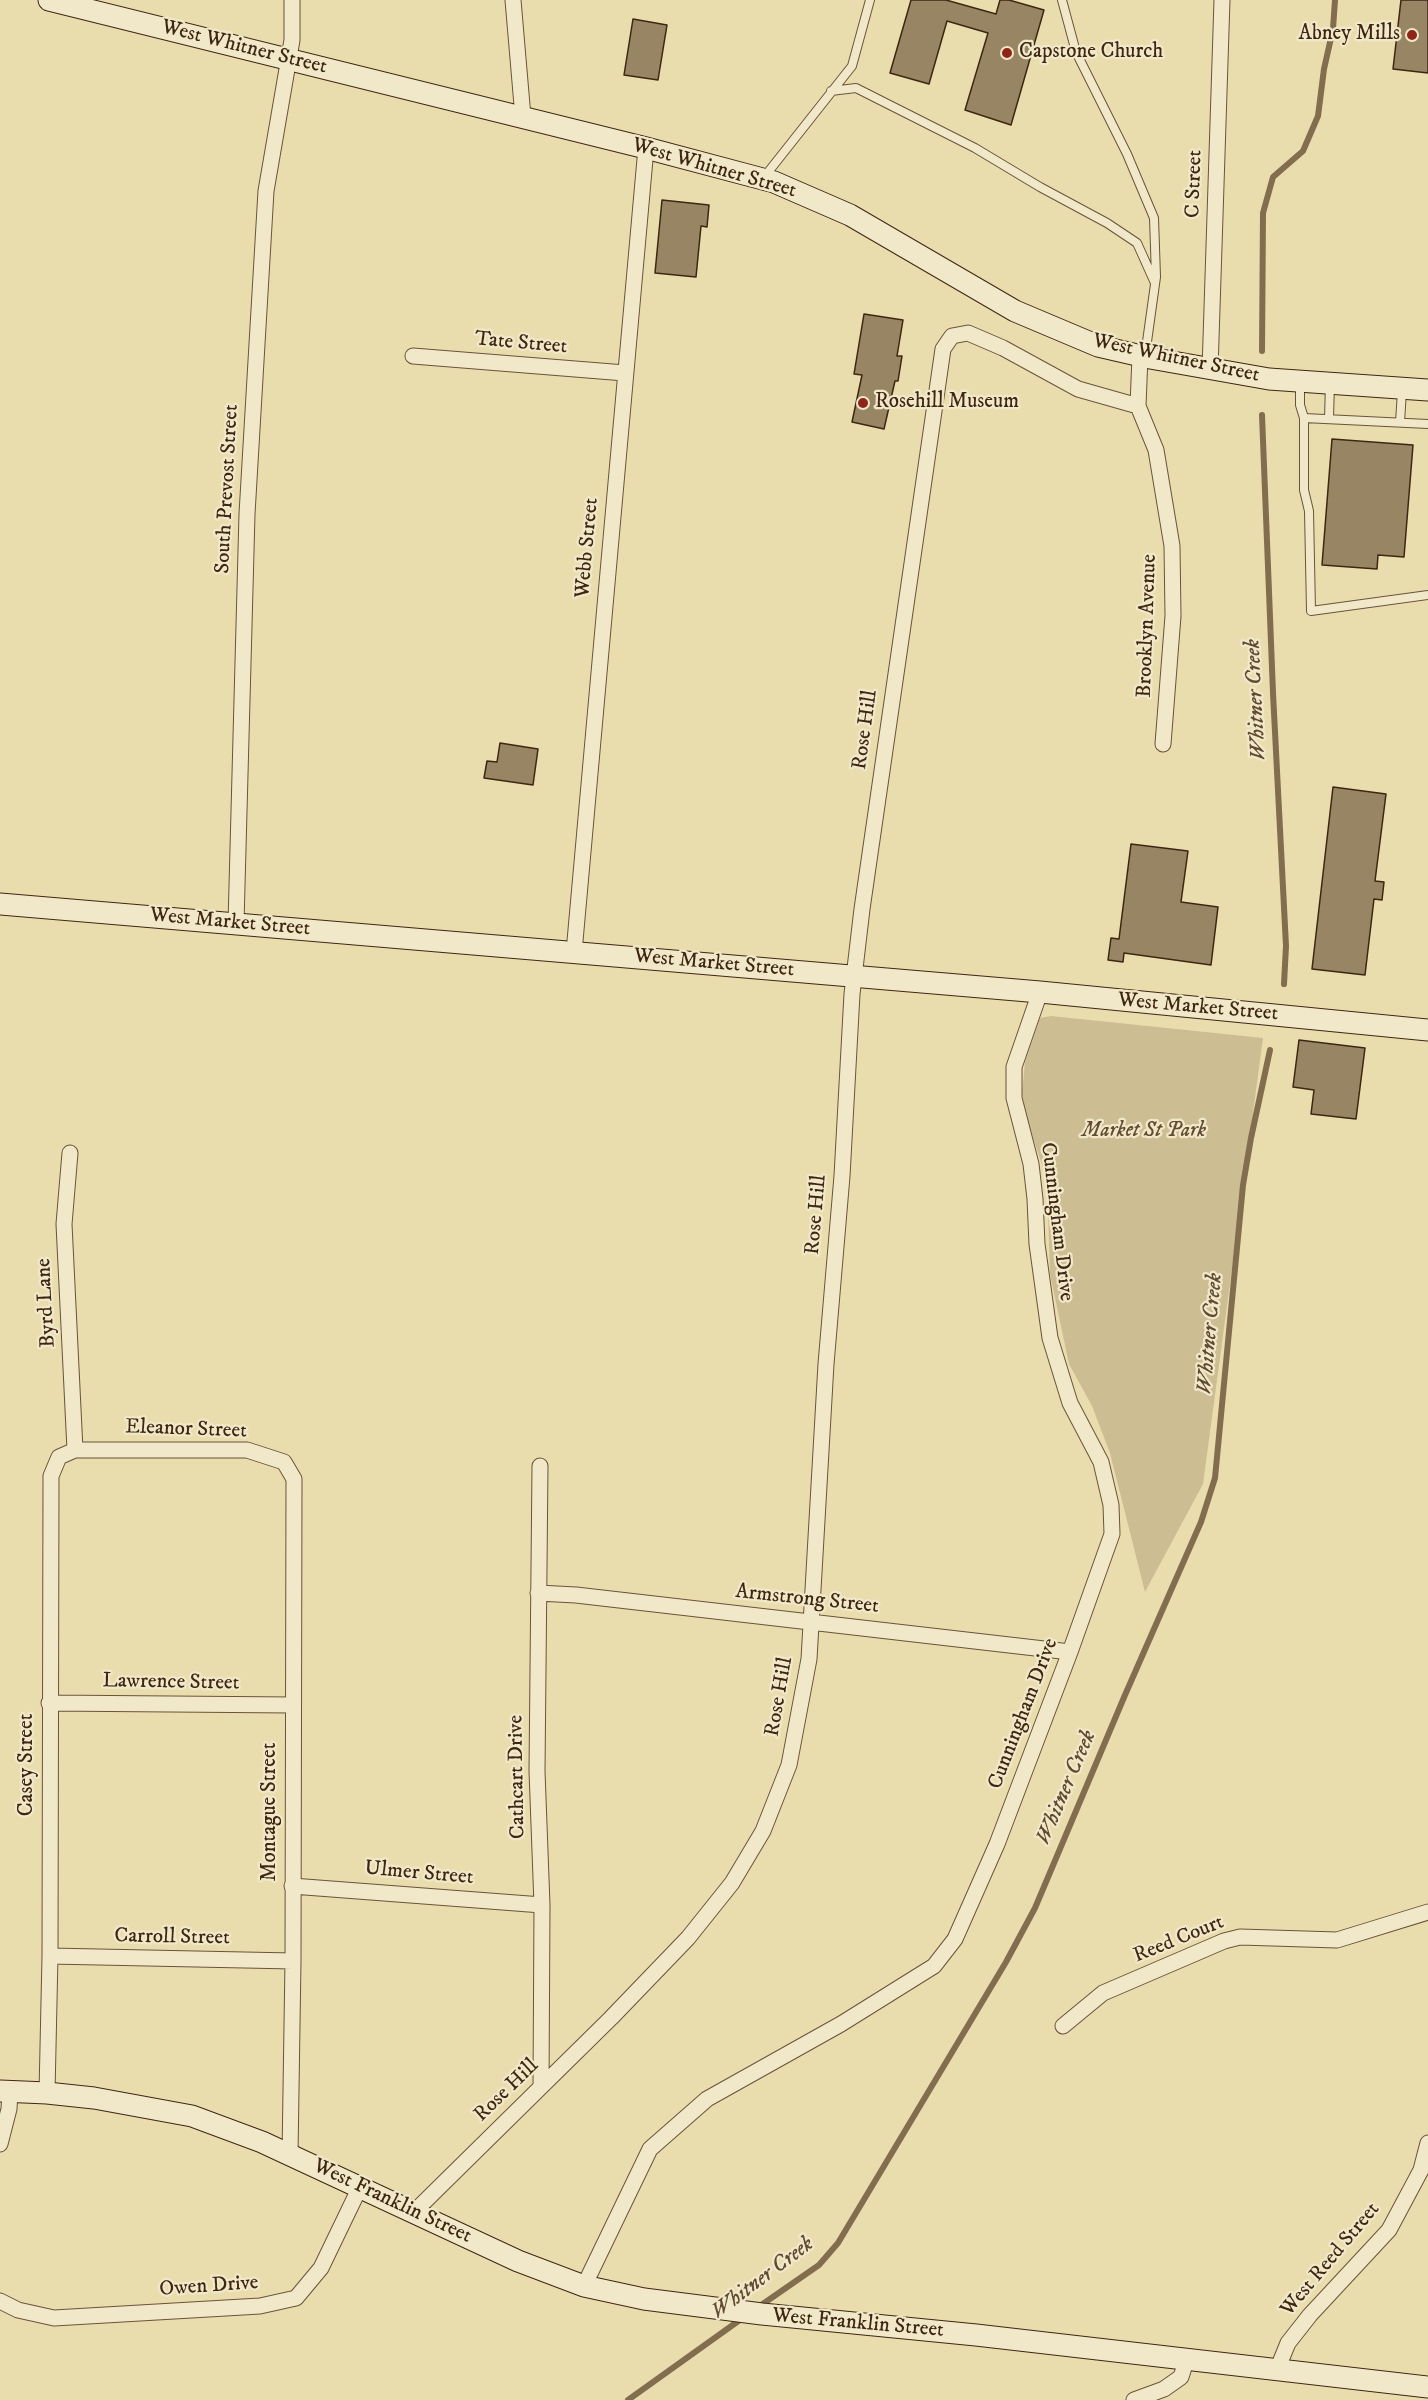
<!DOCTYPE html>
<html>
<head>
<meta charset="utf-8">
<style>
	body { margin:0 }
	canvas { display:block; background:#e9dcad }
</style>
</head>
<body>
<canvas width="1428" height="2400"></canvas>
<script>
const ctx = document.querySelector('canvas').getContext('2d');
ctx.lineJoin = 'round';
function fillPath(path, color) { ctx.fillStyle = color; ctx.fill(path, 'evenodd'); }
function trace(path, color, width, dash) { ctx.strokeStyle = color; ctx.lineWidth = width; ctx.lineCap = dash ? 'butt' : 'round'; ctx.setLineDash(dash || []); ctx.stroke(path); }
function drawText(font, color, halo, rows, align = 'center') {
  ctx.font = font + ' "IM FELL DW Pica",serif'; ctx.lineWidth = 4.5; ctx.setLineDash([]); ctx.textBaseline = 'middle'; ctx.strokeStyle = halo; ctx.fillStyle = color; for (const [text, x, y, turn = 0] of rows) {
    ctx.save(); ctx.translate(x, y); ctx.rotate((+turn || 0) * Math.PI / 180); ctx.textAlign = isNaN(turn) ? turn : align; if (halo) ctx.strokeText(text, 0, 0); ctx.fillText(text, 0, 0); ctx.restore();
  }
}
fillPath(new Path2D(`
	M1051,1016L1263,1038L1203,1484L1145,1592L1110,1453L1092,1406L1069,1364L1050,1274L1047,1179L1027,1121L1022,1094L1025,1062L1040,1018Z`), '#ccbd93');
trace(new Path2D(`
	M1262,351L1263,213L1273,177L1303,151L1318,116L1324,69L1333,29L1335,0
	M1262,415L1273,693L1286,946L1284,984
	M757,2308L819,2265L838,2243L1006,1962L1035,1908L1125,1695L1201,1522L1215,1478L1243,1185L1251,1138L1270,1050
	M628,2400L744,2317`), '#826e4f', 6);
const building = new Path2D(`
	M911,0H946L996,14L1000,0H1009L1044,10L1011,125L965,110L988,33L947,21L929,84L890,73Z
	M1401,0H1428V73L1393,69Z
	M633,19L667,25L658,80L624,75Z
	M662,200L709,205L707,227L701,226L696,277L655,273Z
	M864,314L903,320L897,356H902L898,381H895L884,429L852,422L862,375L854,374Z
	M1332,439L1413,445L1404,557L1378,555L1377,569L1322,565Z
	M500,743L538,749L533,785L484,778L487,761L497,762Z
	M1333,787L1386,794L1375,881L1384,882L1382,900L1374,899L1365,975L1312,969Z
	M1131,844L1188,851L1181,902L1218,907L1211,965L1124,953L1123,962L1108,960L1111,938L1119,939Z
	M1299,1040L1365,1048L1356,1119L1311,1114L1314,1090L1293,1087Z`);
fillPath(building, '#978563');
trace(building, '#3e2712', 1.5);
const lane = new Path2D(`
	M1062,0L1076,52L1127,154L1154,218L1156,277L1145,356
	M831,91L856,88L975,148L1040,187L1107,223L1137,243L1155,283
	M765,176L852,66L870,0
	M1300,384V405L1304,418
	M1329,418L1330,383
	M1400,422L1402,391
	M1428,424L1304,418V490L1309,511L1311,611L1428,595`);
const street = new Path2D(`
	M513,0L523,117
	M413,356L625,373
	M1210,370L1222,0
	M1138,406L1156,450L1172,546L1173,616L1163,744
	M236,923L247,514L266,191L292,40V0
	M574,952L646,148
	M70,1153L64,1224L75,1450
	M540,1466L537,1771L542,1905L541,2087
	M538,1593L576,1595L1070,1652
	M49,1703L293,1705
	M292,1886L542,1905
	M50,1956L293,1961
	M1063,2026L1103,1993L1224,1941L1240,1937L1337,1940L1428,1912
	M47,2093L50,1956L51,1476L59,1457L75,1450H247L284,1462L294,1479L293,1961L290,2155
	M0,2144L9,2109L10,2091
	M413,2213L611,2018L688,1938L732,1883L763,1831L789,1765L809,1659L826,1364L842,1176L852,994L862,909L943,349L952,336L968,333L1003,348L1078,389L1138,406L1140,356
	M584,2286L650,2149L707,2099L841,2024L934,1966L955,1939L997,1844L1070,1652L1112,1534L1111,1505L1101,1462L1070,1403L1050,1338L1037,1244L1035,1199L1031,1164L1014,1098V1067L1040,992
	M0,2301L18,2310L54,2318L260,2306L296,2298L321,2268L360,2187
	M1277,2370L1288,2343L1310,2315L1389,2230L1421,2170L1428,2143
	M1134,2400L1164,2389L1181,2377L1187,2358`);
const secondary = new Path2D(`
	M49,0L646,148L774,182L850,215L1015,311L1098,346L1150,358L1269,379L1428,390
	M0,904L1040,992L1428,1030
	M0,2091L47,2093L94,2098L192,2116L262,2142L518,2261L584,2286L644,2299L762,2314L976,2335L1428,2387`);
trace(lane, '#695439', 10);
trace(street, '#695439', 17);
trace(secondary, '#3e2712', 23);
trace(lane, '#f1e8ca', 8);
trace(street, '#f1e8ca', 15);
trace(secondary, '#f1e8ca', 21);
for (const [x, y, r, color] of [
	[1412,35,6,"#8f2418"],
	[1007,53,6,"#8f2418"],
	[863,403,6,"#8f2418"]
]) { const dot = new Path2D(); dot.arc(x, y, r, 0, 2 * Math.PI); ctx.fillStyle = color; ctx.fill(dot); trace(dot, '#f1e8ca', 2); }
drawText('21px', '#3e2712', '#f1e8ca', [
	["Abney Mills",1400,35,"right"],
	["Capstone Church",1019,53],
	["Rosehill Museum",875,403]
], 'left');
drawText('21px', '#3e2712', '#f1e8ca', [
	["West Whitner Street",244,48,14],
	["West Whitner Street",714,169,16],
	["C Street",1195,184,-88],
	["Tate Street",521,344,5],
	["West Whitner Street",1176,359,12],
	["South Prevost Street",228,489,-87],
	["Webb Street",588,548,-85],
	["Brooklyn Avenue",1148,626,-88],
	["Rose Hill",866,730,-82],
	["West Market Street",230,923,5],
	["West Market Street",714,964,5],
	["West Market Street",1198,1008,5],
	["Rose Hill",817,1215,-85],
	["Cunningham Drive",1056,1222,83],
	["Byrd Lane",47,1303,-93],
	["Eleanor Street",186,1430,2],
	["Armstrong Street",807,1600,6],
	["Lawrence Street",171,1683,1],
	["Rose Hill",780,1697,-80],
	["Cunningham Drive",1024,1714,-69],
	["Casey Street",28,1765,-90],
	["Cathcart Drive",518,1777,-91],
	["Montague Street",271,1812,-90],
	["Ulmer Street",419,1874,5],
	["Carroll Street",172,1938,1],
	["Reed Court",1179,1940,-22],
	["Rose Hill",507,2091,-44],
	["West Franklin Street",392,2202,25],
	["West Reed Street",1331,2260,-50],
	["Owen Drive",209,2287,-4],
	["West Franklin Street",858,2324,5]
]);
drawText('italic 21px', '#624c32', '#f1e8ca', [
	["Market St Park",1144,1132]
]);
drawText('italic 22px', '#604b31', '#f1e8ca', [
	["Whitner Creek",1257,700,-93],
	["Whitner Creek",1211,1334,-85],
	["Whitner Creek",1067,1788,-67],
	["Whitner Creek",763,2279,-37]
]);
</script>
</body>
</html>
